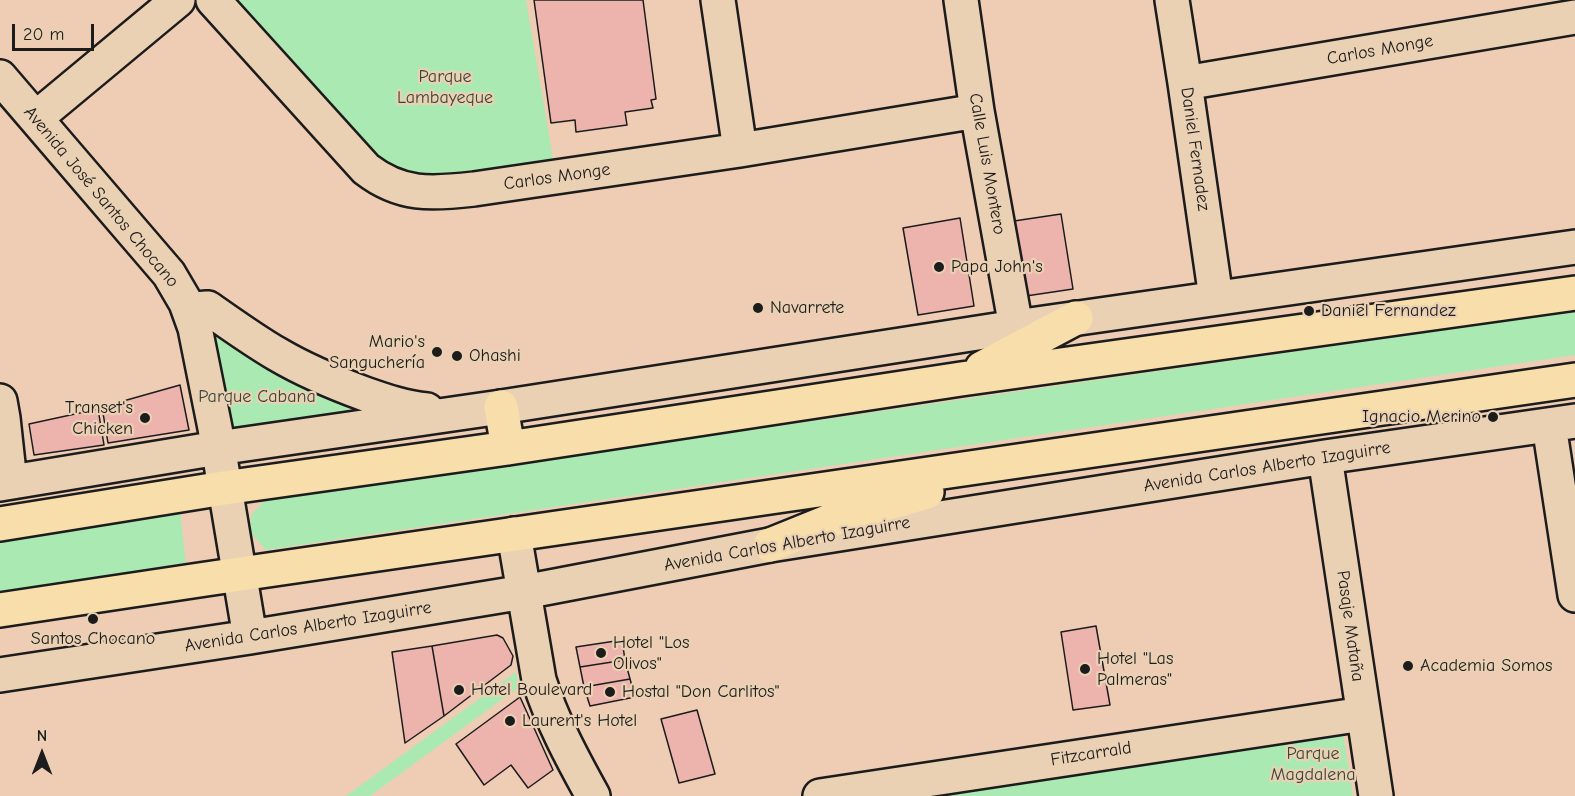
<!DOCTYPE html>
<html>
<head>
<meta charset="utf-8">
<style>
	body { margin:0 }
	#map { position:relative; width:1575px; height:796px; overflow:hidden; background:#eecdb4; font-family:"Comic Neue",sans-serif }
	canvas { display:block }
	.north { position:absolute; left:12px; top:724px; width:60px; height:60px; -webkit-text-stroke:4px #ebd1b3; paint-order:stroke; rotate:0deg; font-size:16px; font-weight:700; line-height:24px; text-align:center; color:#1c1c1c }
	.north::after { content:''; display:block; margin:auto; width:21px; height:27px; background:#1c1c1c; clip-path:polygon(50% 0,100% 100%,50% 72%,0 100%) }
	.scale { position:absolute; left:12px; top:24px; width:82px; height:27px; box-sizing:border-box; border:3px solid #1c1c1c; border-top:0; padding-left:8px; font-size:18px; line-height:21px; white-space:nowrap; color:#1c1c1c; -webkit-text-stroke:4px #ebd1b3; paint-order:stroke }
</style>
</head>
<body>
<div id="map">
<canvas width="1575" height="796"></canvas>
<div class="north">N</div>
<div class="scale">20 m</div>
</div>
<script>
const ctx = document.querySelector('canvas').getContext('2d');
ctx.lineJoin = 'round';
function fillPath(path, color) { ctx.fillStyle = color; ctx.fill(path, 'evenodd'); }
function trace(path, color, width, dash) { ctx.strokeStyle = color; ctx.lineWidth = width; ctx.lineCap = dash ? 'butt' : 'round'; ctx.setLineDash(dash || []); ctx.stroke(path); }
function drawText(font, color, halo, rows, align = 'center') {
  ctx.font = font + ' "Comic Neue",sans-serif'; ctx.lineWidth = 4.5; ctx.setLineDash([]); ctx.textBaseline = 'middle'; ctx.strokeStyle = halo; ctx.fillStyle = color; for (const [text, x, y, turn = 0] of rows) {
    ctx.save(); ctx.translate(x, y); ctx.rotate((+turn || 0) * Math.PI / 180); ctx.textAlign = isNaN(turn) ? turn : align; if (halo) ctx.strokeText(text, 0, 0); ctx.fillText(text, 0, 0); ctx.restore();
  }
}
fillPath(new Path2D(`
	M213,0H526L556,177L406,189Z
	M1575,311V355L266,550L251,533V515L265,500Z
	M209,324L392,416L234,433L225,425Z
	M180,511L186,563L0,592V542Z
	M516,672L519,687L370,796H346Z
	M1342,727L1353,796H916Z`), '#aaeab2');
const building = new Path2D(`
	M534,0H643L656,99L651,100L653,108L625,112L627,125L576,132L575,120L551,123Z
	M1061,214L1073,289L1026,296L1014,221Z
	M960,218L974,306L918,315L903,228Z
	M180,385L189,430L108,443L102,407Z
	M98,409L104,445L34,455L29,424Z
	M1096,626L1110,705L1073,710L1061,632Z
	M497,635L503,638L513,656L511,665L444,716L432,646Z
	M622,640L625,660L580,667L576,647Z
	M432,646L444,716L405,743L392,652Z
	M625,660L630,679L584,687L580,667Z
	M630,679L635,697L590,706L584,687Z
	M520,697L553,770L528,788L511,765L484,785L456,744Z
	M697,710L715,774L679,783L661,719Z`);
fillPath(building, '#edb4ad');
trace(building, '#1c1c1c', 1.5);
const minor = new Path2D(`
	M213,0L366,169C401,196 431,194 474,189L740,150L977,111
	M718,0L740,150
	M961,0L977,111L1016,327
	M1172,0L1185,83L1216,298
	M0,77L169,274L186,303L195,328L215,428L250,637
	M1185,83L1575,17
	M36,118L178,0
	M193,322C195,313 197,307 208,308C231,324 253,340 277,354C304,370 335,383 365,394C385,401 405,408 427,410
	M0,401L3,418L10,482
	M1549,425L1575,595
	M1325,457L1376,796
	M0,484L218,448L501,407L1016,327L1575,247
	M514,534L539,680C552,721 572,758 593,796
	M0,675L250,637L524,592L770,545L1325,457L1575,421
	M820,796L1363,714`);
const major = new Path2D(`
	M982,368L1076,318
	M501,407L508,448
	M0,524L224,488L508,448L961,379L1575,293
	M770,545L842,516L927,492
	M0,610L206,579L1575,380`);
trace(minor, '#1c1c1c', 38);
trace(major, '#1c1c1c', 38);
trace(minor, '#ebd1b3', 33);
trace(major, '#f8deab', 33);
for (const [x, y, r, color] of [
	[939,267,6,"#1c1c1c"],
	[758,308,6,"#1c1c1c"],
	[1309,311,6,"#1c1c1c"],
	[437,352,6,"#1c1c1c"],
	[457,356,6,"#1c1c1c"],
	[1493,417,6,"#1c1c1c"],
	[145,418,6,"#1c1c1c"],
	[93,619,6,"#1c1c1c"],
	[601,653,6,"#1c1c1c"],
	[1408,666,6,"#1c1c1c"],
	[1085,669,6,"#1c1c1c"],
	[459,690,6,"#1c1c1c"],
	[610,692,6,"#1c1c1c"],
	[510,721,6,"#1c1c1c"]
]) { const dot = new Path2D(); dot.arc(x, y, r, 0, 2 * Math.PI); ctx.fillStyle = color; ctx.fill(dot); trace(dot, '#ebd1b3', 2); }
drawText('18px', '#1c1c1c', '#ebd1b3', [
	["Carlos Monge",1380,50,-10],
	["Daniel Fernadez",1195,149,82],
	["Calle Luis Montero",987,164,80],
	["Carlos Monge",557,177,-8],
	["Avenida José Santos Chocano",101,197,50],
	["Avenida Carlos Alberto Izaguirre",1267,467,-9],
	["Avenida Carlos Alberto Izaguirre",787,544,-10],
	["Pasaje Mataña",1350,626,82],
	["Avenida Carlos Alberto Izaguirre",308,627,-9],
	["Fitzcarrald",1091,754,-9]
]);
drawText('18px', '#38453a', '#ebd1b3', [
	["Parque",445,77],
	["Lambayeque",445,98],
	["Parque Cabana",257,397],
	["Parque",1313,754],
	["Magdalena",1313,775]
]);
drawText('18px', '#1c1c1c', '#ebd1b3', [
	["Papa John's",951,267],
	["Navarrete",770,308],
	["Daniel Fernandez",1321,311],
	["Mario's",425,342,"right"],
	["Sanguchería",425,363,"right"],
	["Ohashi",469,356],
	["Transet's",133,408,"right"],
	["Chicken",133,429,"right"],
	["Ignacio Merino",1481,417,"right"],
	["Santos Chocano",93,639,"center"],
	["Hotel \"Los",613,643],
	["Olivos\"",613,664],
	["Hotel \"Las",1097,659],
	["Palmeras\"",1097,680],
	["Academia Somos",1420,666],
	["Hotel Boulevard",471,690],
	["Hostal \"Don Carlitos\"",622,692],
	["Laurent's Hotel",522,721]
], 'left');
</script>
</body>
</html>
